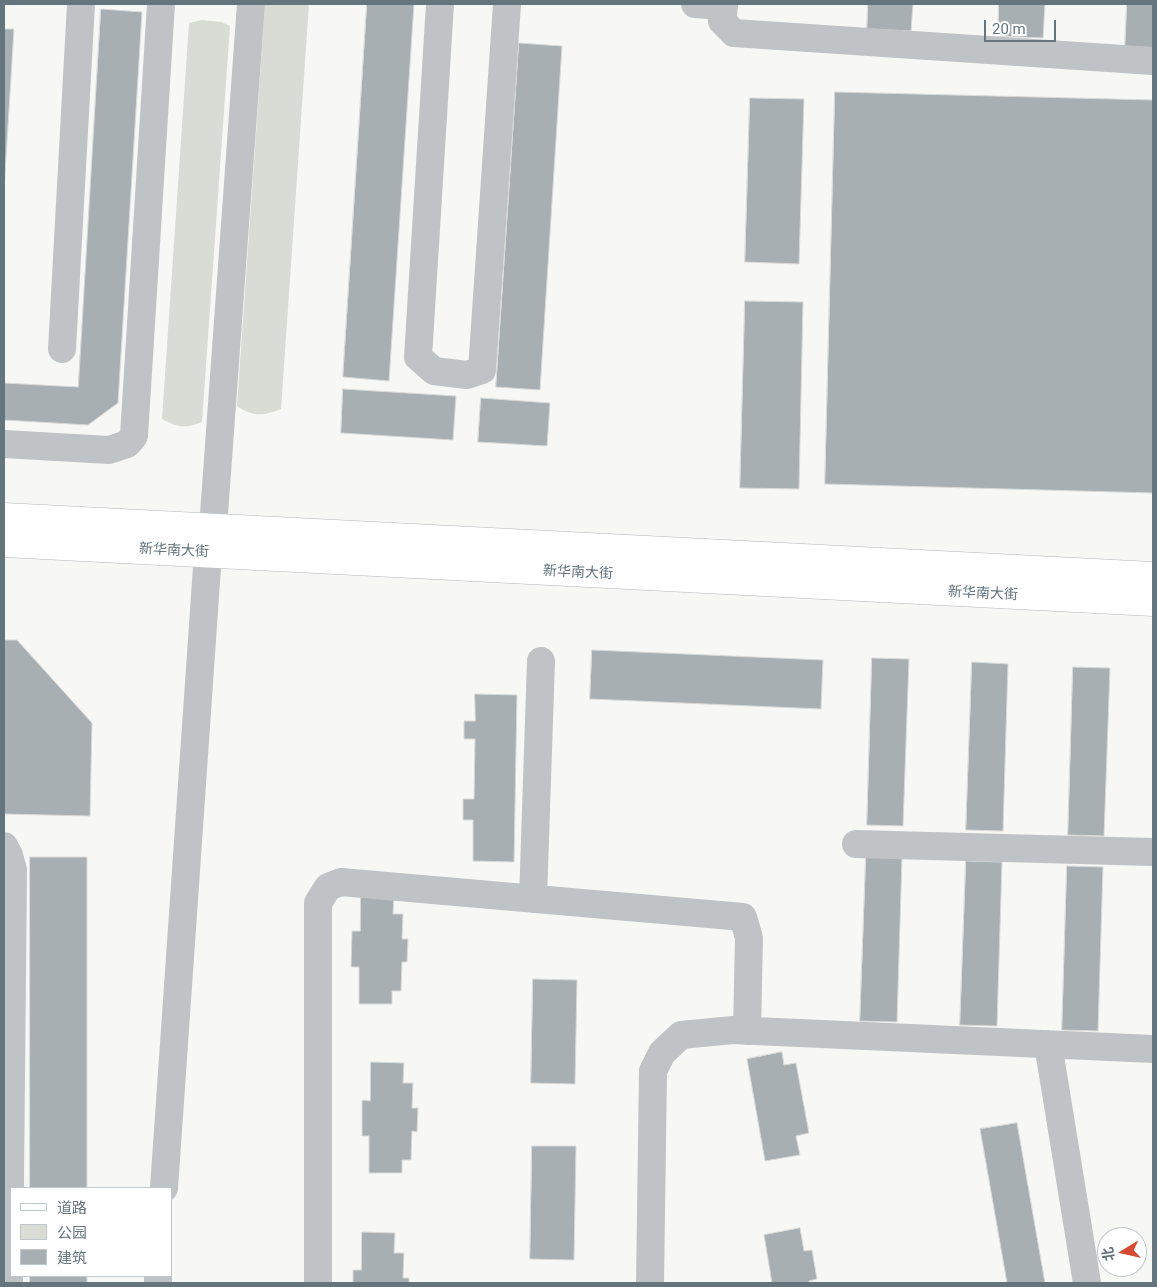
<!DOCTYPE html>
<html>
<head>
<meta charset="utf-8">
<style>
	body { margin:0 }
	#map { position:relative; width:1157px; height:1287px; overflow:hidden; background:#f7f7f5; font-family:Roboto,"Noto Sans SC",sans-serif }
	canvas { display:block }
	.frame { position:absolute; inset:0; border:5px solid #65757d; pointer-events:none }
	.legend { position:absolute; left:10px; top:1187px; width:162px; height:90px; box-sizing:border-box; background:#fff; border:1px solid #c1c8cb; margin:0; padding:6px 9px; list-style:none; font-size:15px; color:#65757d }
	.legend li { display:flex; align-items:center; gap:10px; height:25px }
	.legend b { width:25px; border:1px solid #c1c8cb }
	.north { position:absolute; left:1097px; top:1227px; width:50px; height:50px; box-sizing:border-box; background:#fff; border:1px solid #c1c8cb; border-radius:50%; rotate:261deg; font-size:14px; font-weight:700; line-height:20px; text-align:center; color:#65757d }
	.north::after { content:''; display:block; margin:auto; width:18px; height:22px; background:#d44b38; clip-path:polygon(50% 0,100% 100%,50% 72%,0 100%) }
	.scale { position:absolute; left:984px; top:20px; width:72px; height:22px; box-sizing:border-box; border:2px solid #65757d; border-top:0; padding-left:6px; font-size:15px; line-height:18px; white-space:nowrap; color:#65757d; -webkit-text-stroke:4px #fff; paint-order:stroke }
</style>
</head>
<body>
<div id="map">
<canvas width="1157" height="1287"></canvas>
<div class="frame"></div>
<ul class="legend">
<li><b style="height:6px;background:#fff"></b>道路</li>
<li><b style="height:14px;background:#d8dcd4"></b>公园</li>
<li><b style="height:14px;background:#a7afb3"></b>建筑</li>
</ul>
<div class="north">北</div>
<div class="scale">20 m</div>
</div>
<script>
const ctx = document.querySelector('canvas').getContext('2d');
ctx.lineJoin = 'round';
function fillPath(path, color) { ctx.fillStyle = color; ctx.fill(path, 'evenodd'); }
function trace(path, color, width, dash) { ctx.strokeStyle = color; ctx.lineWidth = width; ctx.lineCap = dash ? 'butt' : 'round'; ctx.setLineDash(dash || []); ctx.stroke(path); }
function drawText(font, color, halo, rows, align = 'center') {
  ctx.font = font + ' Roboto,"Noto Sans SC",sans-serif'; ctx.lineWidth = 5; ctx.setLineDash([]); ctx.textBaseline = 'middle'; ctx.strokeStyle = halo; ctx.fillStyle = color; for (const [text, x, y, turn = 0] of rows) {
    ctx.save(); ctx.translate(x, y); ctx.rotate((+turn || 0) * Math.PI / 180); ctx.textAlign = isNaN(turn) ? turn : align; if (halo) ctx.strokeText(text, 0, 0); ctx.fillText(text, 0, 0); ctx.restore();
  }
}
fillPath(new Path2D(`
	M265,4H309L281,409C264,416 253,417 237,406Z
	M202,20L221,22L230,26L202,422C185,429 177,427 162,419L189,23Z`), '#d8dcd4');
const building = new Path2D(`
	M367,4H414L389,381L343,377Z
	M868,4H913L911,31L867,29Z
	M999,4H1045L1043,38L998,36Z
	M1127,4H1153V49L1125,47Z
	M101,9L142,12L118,403L88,425L4,420V383L78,387Z
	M4,29H14L4,190Z
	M519,43L562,46L540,390L496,387Z
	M835,92L1153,100V493L825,484Z
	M750,98L804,99L799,264L745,262Z
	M745,301L803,302L799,489L740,488Z
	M343,389L456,396L453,440L341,433Z
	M481,398L550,403L547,446L478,442Z
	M4,640H17L92,723L90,816L4,814Z
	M592,650L823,660L821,709L590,699Z
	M872,658L909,659L903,826L867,825Z
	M972,662L1008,664L1003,831L966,830Z
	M1073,667L1110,668L1104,836L1068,835Z
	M475,694L517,695L514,862L473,861V820H463V799H474L475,739H464V721H475Z
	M866,856L902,858L897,1022L860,1021Z
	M30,857H87V1188H30Z
	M966,861L1002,862L997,1026L960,1025Z
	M1067,866L1103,867L1098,1031L1062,1030Z
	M361,893L394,894L393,914H403L402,939H408L407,962H402L401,991H392V1004H359V967H351L352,931H360Z
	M533,979L577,980L575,1084L531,1083Z
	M782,1052L784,1065L796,1063L809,1133L796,1136L800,1155L765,1161L747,1059Z
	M371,1062L404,1063L403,1083H413L412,1108H418L417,1132L412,1131L411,1160H402V1173H369V1136H362V1100L370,1101Z
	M1017,1123L1045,1283H1007L980,1129Z
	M532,1146H576L574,1260L530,1259Z
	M800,1228L804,1251L812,1250L817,1279L809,1281V1283H772L764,1235Z
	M362,1232L395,1233L394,1253H404L403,1278H409V1283H353V1270H361Z
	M30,1276H87V1283H30Z`);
fillPath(building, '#a7afb3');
trace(building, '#d9d9d7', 1);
const major = new Path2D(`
	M4,517L1153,576
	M4,543L1153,602`);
trace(major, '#b0b6b9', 29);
trace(new Path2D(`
	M440,4L418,357L434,371L467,375L482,370L507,4
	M695,4L724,6V4
	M724,6L722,21L734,33L1153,61
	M62,349L81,4
	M4,444L109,450L127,444L134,436L161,4
	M213,528L251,4
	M856,844L1153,852
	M4,846L9,855L13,870L9,1283
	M533,899L541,661
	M1048,1044L1087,1283
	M164,1188L208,553
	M158,1283V1276
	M318,1283V903L328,887L341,882L743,917L749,938L747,1031
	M650,1283L653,1071L662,1053L681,1035L733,1030L1153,1049`), '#bfc3c6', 28);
trace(major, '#fff', 28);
drawText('14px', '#65757d', '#fff', [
	["新华南大街",174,551,3],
	["新华南大街",578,573,3],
	["新华南大街",983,594,3]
]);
</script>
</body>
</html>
